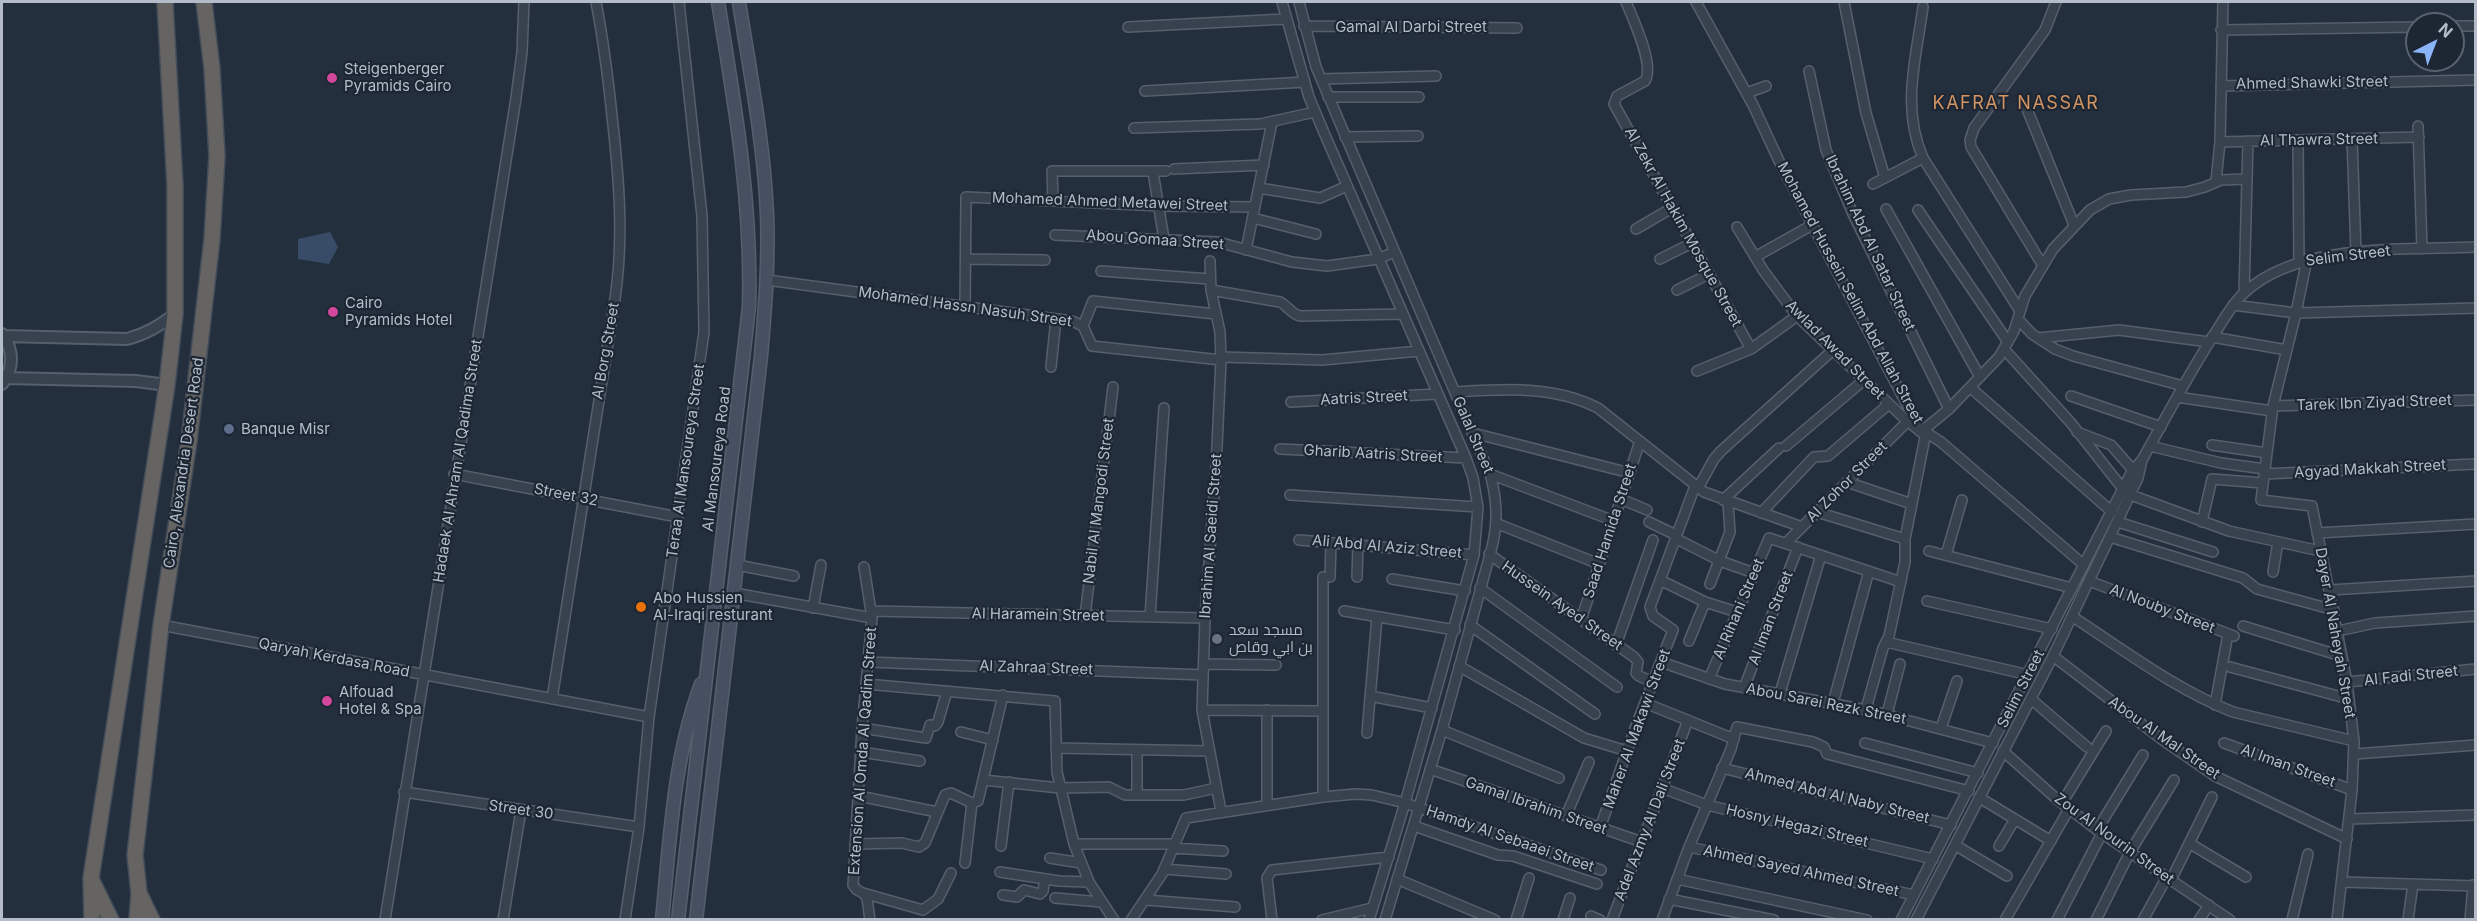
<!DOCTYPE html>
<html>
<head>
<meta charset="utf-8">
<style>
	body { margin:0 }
	#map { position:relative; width:2477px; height:921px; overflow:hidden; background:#242f3e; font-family:Inter,sans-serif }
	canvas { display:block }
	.frame { position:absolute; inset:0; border:3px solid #b4bcc9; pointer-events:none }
	.north { position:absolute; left:2405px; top:12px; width:60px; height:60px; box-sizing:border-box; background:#1d2633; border:2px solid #59626f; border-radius:50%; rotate:42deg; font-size:16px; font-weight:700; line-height:24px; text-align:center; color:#b4bcc9 }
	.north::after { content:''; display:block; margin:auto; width:21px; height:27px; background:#8ab4f8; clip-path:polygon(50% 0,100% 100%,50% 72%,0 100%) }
</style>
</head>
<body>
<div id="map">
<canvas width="2477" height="921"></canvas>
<div class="frame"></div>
<div class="north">N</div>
</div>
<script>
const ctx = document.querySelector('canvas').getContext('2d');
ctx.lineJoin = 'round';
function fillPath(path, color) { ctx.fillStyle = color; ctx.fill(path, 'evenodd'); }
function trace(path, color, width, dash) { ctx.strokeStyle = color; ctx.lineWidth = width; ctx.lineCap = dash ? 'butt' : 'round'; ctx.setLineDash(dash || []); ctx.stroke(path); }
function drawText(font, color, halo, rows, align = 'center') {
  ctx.font = font + ' Inter,Cairo,sans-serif'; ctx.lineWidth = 4.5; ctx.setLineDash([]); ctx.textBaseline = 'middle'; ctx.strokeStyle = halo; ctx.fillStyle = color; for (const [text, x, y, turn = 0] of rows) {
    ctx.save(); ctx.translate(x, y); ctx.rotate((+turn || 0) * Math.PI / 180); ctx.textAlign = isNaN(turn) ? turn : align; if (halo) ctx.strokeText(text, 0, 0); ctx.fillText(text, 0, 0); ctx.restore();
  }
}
fillPath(new Path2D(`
	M330,232L338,247L329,264L298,259V239Z`), '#394c67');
const minor = new Path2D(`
	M1282,2L1309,97L1325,135L1466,458L1473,478L1478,507L1474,555L1405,803L1369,920
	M1299,2L1316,67L1491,477C1497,502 1498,522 1492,547L1442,730L1385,920
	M1626,2C1633,19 1655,65 1645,81L1617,96L1614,104L1751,349
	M1696,2L1753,105L1779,161L1916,422L1924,431L1941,442L2084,565
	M1844,2L1866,113L1885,178
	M1923,7C1916,59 1901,107 1923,158L2020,311
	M1304,26L1517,28
	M2453,26H2476
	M1128,27L1286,19
	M2221,30L2417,27
	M1809,71L1826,150L1853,214L1949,409
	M1321,79L1436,76
	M2221,86L2476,80
	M1145,91L1305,82
	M1747,93L1766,86
	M1328,97H1419
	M2027,109L2074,225
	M2418,126L2422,249
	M1134,128L1260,124L1315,112
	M1345,137L1418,136
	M2352,139L2356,252
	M2298,140L2299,262
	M2220,142L2419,137
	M1174,169L1264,165
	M1153,172L1164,239
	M2216,181L2220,142L2223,2
	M1873,184L1923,158
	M1259,188L1320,198L1347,186
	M1053,200L1052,171H1166
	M1886,209L1980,377
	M1918,210L2008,342
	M1253,218L1316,234
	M1737,227L1763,270L1797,316L1904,418L1921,432L1949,409L1999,357L2014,331L2025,296L2053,249L2090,210L2109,199L2131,195L2186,192L2205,187L2221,180L2247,179
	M1636,229L1672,208
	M1055,235L1218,242L1292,262L1327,266L1378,259L1394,252
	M1246,250L1272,122
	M1755,257L1812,225
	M967,259L1045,260
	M1660,259L1692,243
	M2307,259L2296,313L2273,406L2261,500L2312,506L2347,682L2354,741L2352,790L2337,920
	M1210,261L1211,290L1220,332L1221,360L1216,468L1205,618L1202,710L1221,811
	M2043,266L1971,147L1970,140L1974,128L2045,30L2056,2
	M1101,271L1210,279
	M767,280L1072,321L1083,326L1092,346L1221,360
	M1211,290L1280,302C1288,306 1291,314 1300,316L1403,314
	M1677,290L1709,274
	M2244,293L2248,141
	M2233,305L2296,313L2476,308
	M965,306L966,197L1162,206L1255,207
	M2018,319L2032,334L2055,349L2073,356L2183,386
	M1083,326L1093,301L1216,314
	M2212,337L2287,350
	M2038,338L2119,330L2209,342
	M2004,349L2071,423L2123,489
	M1221,357L1322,360L1419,351
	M1051,367L1056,319
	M1697,371L1751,349L1797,316
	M1971,388L2112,512
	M1455,392C1503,389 1554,385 1598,408L1704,492L1802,527
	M2071,396L2161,427
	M2177,397L2272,411
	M1291,402L1437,394
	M2273,406L2476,400
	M2077,432L2111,445L2133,470
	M1473,433L1630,473
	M2212,445L2267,453
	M1786,446L1864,380
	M2150,446L2221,463L2265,469
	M1280,449L1466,458
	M454,474L678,517
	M1490,474L1614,521
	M2264,474L2476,464
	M1847,482L1912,504
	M1698,488L1714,459L1721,451L1833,350
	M1290,495L1478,507
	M2131,495L2229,531L2320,551
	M1621,499L1647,510
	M1723,500L1779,448
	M1817,512L1905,539
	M1761,513L1814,457L1828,456L1889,404
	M1649,522L1676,535
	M2118,522L2213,552
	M2202,522L2212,479L2263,483
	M1498,524L1599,564
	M2317,533L2476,524
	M2110,537L2243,578L2257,589L2334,610
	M1675,538L1720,561L1754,573
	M1299,540L1474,555
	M1786,543L1907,422
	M1929,551L2072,588
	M1489,554L1634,657L1638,662L1636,673L1639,676L1653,682
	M1946,555L1962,500
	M737,565L794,576
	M864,567L872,618L862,728L853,885L857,890L863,893L923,910L938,899L951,873
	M2273,572L2278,542
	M1330,577L1331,543
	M1357,577L1358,545
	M1392,579L1465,591
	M1660,580L1705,602L1737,612
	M2089,581L2234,636
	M1710,584L1730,532L1728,502
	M1480,588L1617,687
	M2330,590L2476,581
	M734,593L872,618
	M1927,601L2052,629
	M813,608L821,565
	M871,611L1205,618
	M1344,611L1455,630
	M1085,616L1113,387
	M1150,617L1164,408
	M2073,617C2124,650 2175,689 2233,712L2354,741
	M1581,620L1640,441
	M161,625L649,717
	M1470,625L1595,714
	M2243,626L2341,656
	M2338,631L2375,623L2476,616
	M1689,641L1705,602
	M1886,642L2029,675
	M1616,645L1653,540
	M2053,656L2160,738L2215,776L2347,839
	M868,662L1203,675
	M1661,662L1725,684L1872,711L1993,743
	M1204,664L1276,665
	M1459,666L1584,738L1627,751
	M2230,667L2349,699
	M1709,679L1769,538L1901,582
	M2347,682L2476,669
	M866,684L1055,701L1057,772L1074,844L1089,882L1114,920
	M1744,688L1798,547
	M1780,693L1821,555
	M1370,696L1432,708
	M552,699L615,299C624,237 619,178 612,116C608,77 603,39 596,2
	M2031,699L2087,747
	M1645,703L1734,739
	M1833,703L1869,571
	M2215,705L2228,634
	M1866,709L1883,648L1889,636L1905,562V539L1926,432
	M1202,710L1323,711
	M1887,714L1900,664
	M862,728L926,738L930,725L935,726L938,722L947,691
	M1941,728L1957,681
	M1442,730L1559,778
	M961,732L993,740
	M1367,733L1377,617
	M1865,743L1978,773
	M2224,743L2352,790
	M1056,748L1209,751
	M2003,751L2059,801L2097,830L2230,920
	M861,752L920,761
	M2355,754L2476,745
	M1722,768L1951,825
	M1430,769L1642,842
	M983,780L1060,788L1109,787L1125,795H1184L1216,788
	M1662,788L1707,805L1933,859
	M404,792L639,827
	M1137,795V750
	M859,796L937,812
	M1323,797V577
	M1980,798L2051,841
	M2062,803L2106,731
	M1267,805V710
	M1566,816L1589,762
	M2349,819L2476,815
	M1414,826L1498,855L1513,856L1597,884
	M1600,828L1634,731L1673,630L1653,616L1650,607L1695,486
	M2097,830L2143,755
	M2189,843L2246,877
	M855,844L902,843L919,847L925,843L945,795L951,793L972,803L978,801L1003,695
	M1074,844H1174
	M1955,845L2007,876
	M1001,846L1009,782
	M1999,846L2015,819
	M1689,847L1914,895
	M1173,848L1223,851
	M1050,858L1081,863
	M965,863L972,803
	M1164,869L1226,874
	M1000,872L1059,881L1089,882
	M1397,879L1495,920
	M1677,879L1867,920
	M2171,880L2212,797
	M2342,882L2476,886
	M863,893L867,898L870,920
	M1003,895L1017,897L1024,890L1040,894L1043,891L1045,879
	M1055,898L1101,902
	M1669,899L1774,920
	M1146,900L1235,907
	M1591,916L1600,920
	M385,920L516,98L522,52L524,2
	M503,920L521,810
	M625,920L639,827L649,717L704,332L702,216L679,2
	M1131,920L1162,874L1186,818L1323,797L1355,794L1372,795L1405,803L1601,870
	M1272,920L1267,878L1272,870L1389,857
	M1322,920L1372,908
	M1516,920L1529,878
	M1563,920L1570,898
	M1612,920L1688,720
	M1662,920L1689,847L1731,749L1737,727L1813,742L1824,747L1827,754L1969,791
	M1901,920L2131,473L2142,460C2167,416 2190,371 2217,330C2225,317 2233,303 2244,293C2298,242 2405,250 2476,247
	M1916,920L2053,656L2138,478L2142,460
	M2005,920L2069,809
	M2057,920L2102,833
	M2096,920L2130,852L2174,780
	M2143,920L2167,877
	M2199,920L2209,905
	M2292,920L2308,854
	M2408,920L2413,884
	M2470,920L2473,885`);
const tertiary = new Path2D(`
	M2,334C14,350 14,369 2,384
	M4,336L127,339C146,334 159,326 175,314
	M6,378L136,381L167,385`);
const secondary = new Path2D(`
	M662,920C670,840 673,759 701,684
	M678,920L749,307C752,201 735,106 718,2
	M696,920L761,356C765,309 769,262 767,214C764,143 750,72 739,2`);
const trunk = new Path2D(`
	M92,881L111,920
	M92,920L91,878L167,385L175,314V186L165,2
	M137,920L139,893
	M152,920L139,893L135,855L161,625L189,441L212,239L217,156L212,69L204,2`);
trace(minor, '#565f6c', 12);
trace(tertiary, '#565f6c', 14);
trace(secondary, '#565f6c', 15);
trace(trunk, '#434c59', 18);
trace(minor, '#38414e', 9);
trace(tertiary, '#38414e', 10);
trace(secondary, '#465061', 12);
trace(trunk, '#656462', 15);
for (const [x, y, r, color] of [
	[332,78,6,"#d1479c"],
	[333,312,6,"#d1479c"],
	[229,429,6,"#5c6f8a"],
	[641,607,6,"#e8710a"],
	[1217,639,6,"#6b7280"],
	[327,701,6,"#d1479c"]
]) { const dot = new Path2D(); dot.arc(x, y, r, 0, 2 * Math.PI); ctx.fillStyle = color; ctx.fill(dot); trace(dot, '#1d2633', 2); }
drawText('15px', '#b4bcc9', '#1d2633', [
	["Gamal Al Darbi Street",1411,27],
	["Ahmed Shawki Street",2312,83,-1],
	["Al Thawra Street",2319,140,-1],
	["Mohamed Ahmed Metawei Street",1110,202,2],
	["Al Zekr Al Hakim Mosque Street",1683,227,61],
	["Abou Gomaa Street",1155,240,4],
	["Ibrahim Abd Al Satar Street",1870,243,65],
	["Selim Street",2348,256,-7],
	["Mohamed Hussein Selim Abd Allah Street",1850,293,62],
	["Mohamed Hassn Nasuh Street",965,307,8],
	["Awlad Awad Street",1835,350,45],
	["Al Borg Street",606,351,-80],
	["Aatris Street",1364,398,-3],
	["Tarek Ibn Ziyad Street",2374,403,-2],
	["Galal Street",1473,435,67],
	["Gharib Aatris Street",1373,454,3],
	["Al Mansoureya Road",717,459,-83],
	["Hadaek Al Ahram Al Qadima Street",458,461,-81],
	["Teraa Al Mansoureya Street",686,461,-82],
	["Cairo, Alexandria Desert Road",184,463,-82],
	["Agyad Makkah Street",2370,469,-3],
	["Al Zohor Street",1847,482,-45],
	["Street 32",566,495,11],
	["Nabil Al Mangodi Street",1099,501,-83],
	["Saad Hamida Street",1610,531,-72],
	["Ibrahim Al Saeidi Street",1211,536,-86],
	["Ali Abd Al Aziz Street",1387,547,5],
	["Hussein Ayed Street",1562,606,35],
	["Al Rihani Street",1739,609,-67],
	["Al Nouby Street",2162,609,21],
	["Al Haramein Street",1038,615,1],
	["Al Iman Street",1771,618,-69],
	["Dayer Al Naheyah Street",2335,633,80],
	["Qaryah Kerdasa Road",334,658,11],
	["Al Zahraa Street",1036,668,2],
	["Al Fadi Street",2411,676,-6],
	["Selim Street",2021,689,-63],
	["Abou Sarei Rezk Street",1826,704,11],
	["Maher Al Makawi Street",1637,729,-70],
	["Abou Al Mal Street",2164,738,35],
	["Extension Al Omda Al Qadim Street",863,751,-86],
	["Al Iman Street",2288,766,20],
	["Ahmed Abd Al Naby Street",1837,796,14],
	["Gamal Ibrahim Street",1536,806,19],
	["Street 30",521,810,8],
	["Adel Azmy Al Dali Street",1650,820,-69],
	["Hosny Hegazi Street",1797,826,13],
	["Hamdy Al Sebaaei Street",1510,839,19],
	["Zou Al Nourin Street",2114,839,36],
	["Ahmed Sayed Ahmed Street",1801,871,12]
]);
drawText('15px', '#b4bcc9', '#1d2633', [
	["Steigenberger",344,69],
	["Pyramids Cairo",344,86],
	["Cairo",345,303],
	["Pyramids Hotel",345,320],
	["Banque Misr",241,429],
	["Abo Hussien",653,598],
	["Al-Iraqi resturant",653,615],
	["مسجد سعد",1229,630],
	["بن ابي وقاص",1229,647],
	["Alfouad",339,692],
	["Hotel & Spa",339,709]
], 'left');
ctx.letterSpacing = '1.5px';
drawText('18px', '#d59563', '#1d2633', [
	["KAFRAT NASSAR",2016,104]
]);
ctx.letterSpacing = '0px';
</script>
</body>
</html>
